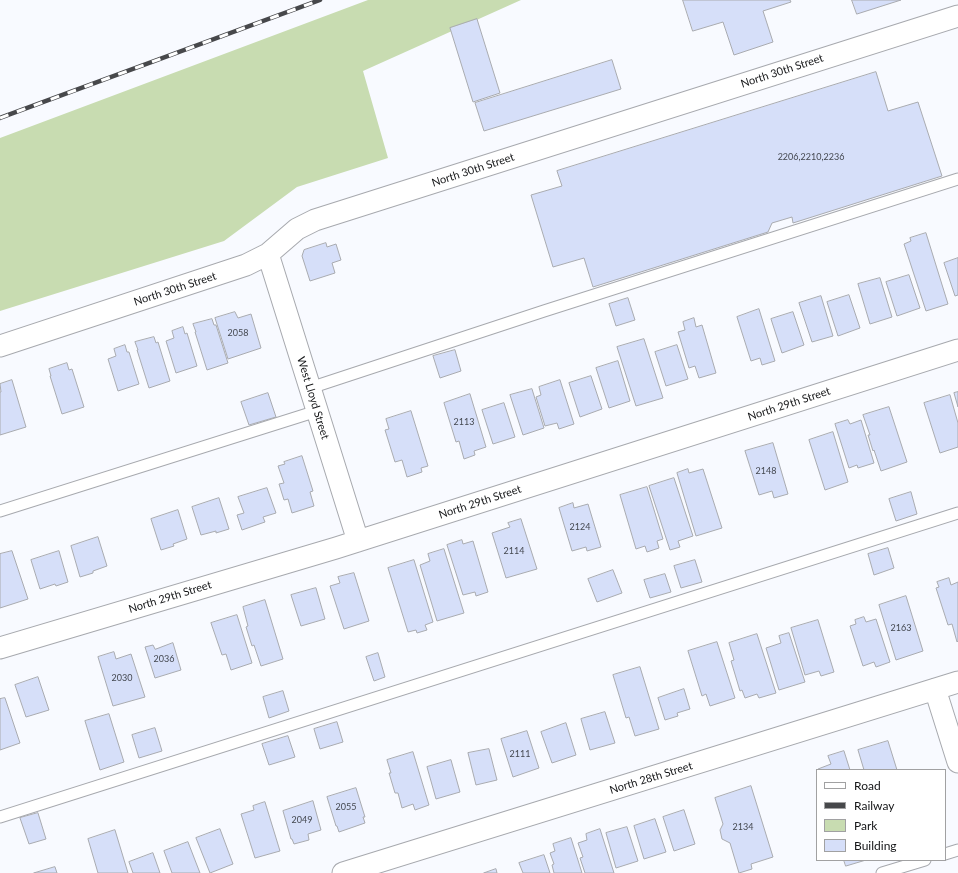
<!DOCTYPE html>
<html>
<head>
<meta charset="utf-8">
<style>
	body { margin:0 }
	#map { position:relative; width:958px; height:873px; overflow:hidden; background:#f8faff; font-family:Lato,sans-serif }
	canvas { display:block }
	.legend { position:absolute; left:816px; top:769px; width:130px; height:92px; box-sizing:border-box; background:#fff; border:1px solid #a1a1a2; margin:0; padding:5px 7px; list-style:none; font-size:12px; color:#141517 }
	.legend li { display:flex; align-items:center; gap:8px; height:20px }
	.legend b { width:20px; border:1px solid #a1a1a2 }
</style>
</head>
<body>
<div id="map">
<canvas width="958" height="873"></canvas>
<ul class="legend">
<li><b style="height:5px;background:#fff"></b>Road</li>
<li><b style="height:5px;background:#47484b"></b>Railway</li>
<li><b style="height:11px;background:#c8dcb1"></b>Park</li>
<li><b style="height:11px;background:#d6dff9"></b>Building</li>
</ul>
</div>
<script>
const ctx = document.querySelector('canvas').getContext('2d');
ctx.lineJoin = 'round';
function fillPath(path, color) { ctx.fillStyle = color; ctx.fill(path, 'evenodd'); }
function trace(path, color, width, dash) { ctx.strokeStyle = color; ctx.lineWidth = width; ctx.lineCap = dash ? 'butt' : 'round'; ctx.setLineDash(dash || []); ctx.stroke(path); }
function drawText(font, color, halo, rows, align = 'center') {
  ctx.font = font + ' Lato,sans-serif'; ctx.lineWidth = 3.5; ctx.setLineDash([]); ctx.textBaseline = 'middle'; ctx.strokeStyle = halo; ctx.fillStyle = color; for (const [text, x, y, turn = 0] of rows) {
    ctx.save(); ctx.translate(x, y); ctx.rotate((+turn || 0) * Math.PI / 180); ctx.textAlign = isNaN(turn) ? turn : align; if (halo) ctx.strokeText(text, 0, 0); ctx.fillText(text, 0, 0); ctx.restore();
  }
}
fillPath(new Path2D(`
	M368,0H521L363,71L388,158L297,187L224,241L0,311V138Z`), '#c8dcb1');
const building = new Path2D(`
	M683,0H790L791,2L763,11L773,42L734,55L723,22L693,31Z
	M852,0H901L857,14Z
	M477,19L500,93L473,102L450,28Z
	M612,60L621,89L484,131L475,103Z
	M876,72L888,111L918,102L942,176L793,223L792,217L772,223L768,232L593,287L584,258L553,267L531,195L562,186L557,171Z
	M926,233L948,304L926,311L904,244L911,241L910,238Z
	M326,243L327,247L336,244L341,260L332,263L335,273L310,281L302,256L304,250Z
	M958,258V295L955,296L944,263Z
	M909,275L920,308L897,316L886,282Z
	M880,278L892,317L870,324L858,284Z
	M849,295L860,328L838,336L827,302Z
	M821,296L833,336L812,342L799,303Z
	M628,298L635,320L616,326L609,304Z
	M759,309L775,361L762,365L760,358L751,361L737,317Z
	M235,312L238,318L251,314L261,348L228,359L215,318Z
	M793,312L804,345L782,353L771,319Z
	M694,318L696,327L702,325L716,373L699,378L695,366L689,368L678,332L685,330L683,322Z
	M212,319L214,325H216L228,363L207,370L195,332H196L193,324Z
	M183,327L185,334L187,333L197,366L176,373L166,341L174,338L172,331Z
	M154,337L156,343L158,342L170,381L149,388L137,350H138L135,342Z
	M644,339L663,398L636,406L617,347Z
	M125,345L127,352H129L139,384L118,391L108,359L116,356L114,349Z
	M677,345L688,379L666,386L655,352Z
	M455,350L461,371L440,378L433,356Z
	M618,361L630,401L609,408L596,368Z
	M67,363L69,370L72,369L84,407L62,414L50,376H51L49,369Z
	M591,376L602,409L580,417L569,383Z
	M12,380L26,427L0,435V392H1L0,384Z
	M560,380L574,424L559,429L557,423L545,426L536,397L541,395L539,387Z
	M532,389L544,428L523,435L510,395Z
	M958,392V407L954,393Z
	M268,393L276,417L249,425L241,402Z
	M470,394L486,447L474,451L475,455L464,459L459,441L456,442L444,403Z
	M950,395L958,423V447L940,453L924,403Z
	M504,403L515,437L493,444L482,410Z
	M889,407L907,462L881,471L874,450L873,451L868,435H870L863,415Z
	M411,411L428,466L421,468L422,472L407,477L402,460L395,462L385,430L389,429L386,419Z
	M848,420L850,424L861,420L874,463L858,468L857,465L849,468L835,424Z
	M833,432L848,482L825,490L809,440Z
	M773,443L788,494L774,498L772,491L759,495L745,451Z
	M302,456L313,491L310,492L314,506L292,513L288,499L284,500L279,484L284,483L278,466L285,464L284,462Z
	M688,469L689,473L703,469L722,528L696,536L677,473Z
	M674,478L693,536L678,541L680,547L670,550L649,486Z
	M647,487L663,539L657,541L659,548L647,552L645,546L636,549L620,495Z
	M267,488L276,513L263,517L265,522L242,530L237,515L244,513L238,497Z
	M911,492L917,514L896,521L889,499Z
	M219,498L229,529L216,533V531L201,535L192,507Z
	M573,503L574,508L588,504L601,547L587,551L586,547L572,551L559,508Z
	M178,510L187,539L173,544L174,546L161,550L151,519Z
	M521,519L537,569L506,578L492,533L510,527L508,523Z
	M98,537L107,566L93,571V573L80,577L71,546Z
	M462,540L463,544L473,541L488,592L476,596L475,592L463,595L447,545Z
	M888,548L894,568L874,575L868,554Z
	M444,549L464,613L437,621L420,565L430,561L428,554Z
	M12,551L28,599L0,608V554Z
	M59,551L68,582L56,586L55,584L40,589L31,560Z
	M414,560L433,622L425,625L427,630L417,633L416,630L408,632L388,568Z
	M695,560L702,582L681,588L674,566Z
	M613,570L622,593L597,602L588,579Z
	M354,573L369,621L344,629L330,586L340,583L338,577Z
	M665,574L671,592L650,598L644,580Z
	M949,578L951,585L958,582V641L957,642L952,624L948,625L936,588L939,587L937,582Z
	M316,588L325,619L301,626L291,595Z
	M906,596L923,651L896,660L879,605Z
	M265,600L283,659L261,666L254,645L252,646L246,627L248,626L243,607Z
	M237,615L252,663L231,670L226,654L222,655L211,623Z
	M864,617L866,622L876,619L890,662L876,667L874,662L863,666L850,626L856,624L855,620Z
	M818,620L834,672L821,676L819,671L805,675L791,628Z
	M789,633L805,682L779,690L766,648L781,643L779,636Z
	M757,634L776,693L759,698L757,694L745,698L742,690L740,691L731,661L734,660L729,643Z
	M717,642L735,698L710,706L706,694L702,696L688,651Z
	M173,643L181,670L155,678L145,647L153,645L155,649Z
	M114,652L116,659L131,654L145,697L113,706L98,657Z
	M378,653L385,677L374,681L366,657Z
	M640,667L659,729L635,736L629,717L626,718L613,675Z
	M38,677L49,710L26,717L15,685Z
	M684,689L690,709L677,713L678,716L665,720L658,698Z
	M283,691L289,711L269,718L263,697Z
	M5,698L20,743L0,750V699Z
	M605,712L615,743L590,750L581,719Z
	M109,714L124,762L100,770L85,721Z
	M337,722L343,742L320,749L314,729Z
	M566,723L576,755L552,763L541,732Z
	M155,728L162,751L139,758L132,735Z
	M527,731L539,768L513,777L501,739Z
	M288,736L295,757L269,765L262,744Z
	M888,741L897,770H864L858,750Z
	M489,749L497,780L476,785L468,753Z
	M844,751L850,770H819L818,769L831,764L828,756Z
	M413,752L429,805L415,810L413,804L402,808L398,793H395L389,773H391L387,760Z
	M451,760L460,792L436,799L427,767Z
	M751,786L773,857L751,864L752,869L739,873L730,843L722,839L720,830L723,824L715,798Z
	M356,788L365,817H363L365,823L339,832L337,826H336L327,797Z
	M313,801L321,830L308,834L309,840L294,844L292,839H291L283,811Z
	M265,802L280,851L255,858L241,814L254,810L253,806Z
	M684,810L695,844L674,851L663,817Z
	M38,813L46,839L29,844L20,818Z
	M655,819L666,852L644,859L634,826Z
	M627,827L638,861L616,868L606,833Z
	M220,829L233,864L210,873L196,838Z
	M600,829L614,873H585L580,858L583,857L578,843L587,840L586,834Z
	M115,830L128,873H98L88,839Z
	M571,838L582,873H554L552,865L554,864L550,853L555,851L553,844Z
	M188,842L200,873H172L164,851Z
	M153,853L160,873H133L129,862Z
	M544,855L550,873H523L519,863Z
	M844,860H866L846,866Z
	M55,867L57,873H34Z
	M496,869L497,873H484Z`);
fillPath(building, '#d6dff9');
trace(building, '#a9abb0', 1);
const lane = new Path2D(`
	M310,388L544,311L958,179
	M0,511L317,411
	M0,817L958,513
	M945,854L958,850
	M882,873L925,860`);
const street = new Path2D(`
	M268,254L358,541
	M0,346L246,265L268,254L297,229L315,220L958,16
	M0,648L336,548L958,350
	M935,689L958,762
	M343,873L958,682`);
trace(lane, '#a7a9ae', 13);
trace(street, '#a7a9ae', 23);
trace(lane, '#fff', 11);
trace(street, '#fff', 21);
const rail = new Path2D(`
	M0,118L320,0`);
trace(rail, '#47484b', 4.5);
trace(rail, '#fff', 3, [9]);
drawText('9px', '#444850', null, [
	["2206,2210,2236",811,157],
	["2058",238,333],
	["2113",464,422],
	["2148",766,471],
	["2124",580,527],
	["2114",514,551],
	["2163",901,628],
	["2036",164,659],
	["2030",122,678],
	["2111",520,754],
	["2055",346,807],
	["2049",302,820],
	["2134",743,827]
]);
drawText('11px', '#141517', '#fff', [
	["North 30th Street",782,71,-18],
	["North 30th Street",473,170,-18],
	["North 30th Street",175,289,-18],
	["West Lloyd Street",313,398,73],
	["North 29th Street",789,404,-18],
	["North 29th Street",480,502,-18],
	["North 29th Street",170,597,-17],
	["North 28th Street",651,778,-17]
]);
</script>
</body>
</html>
